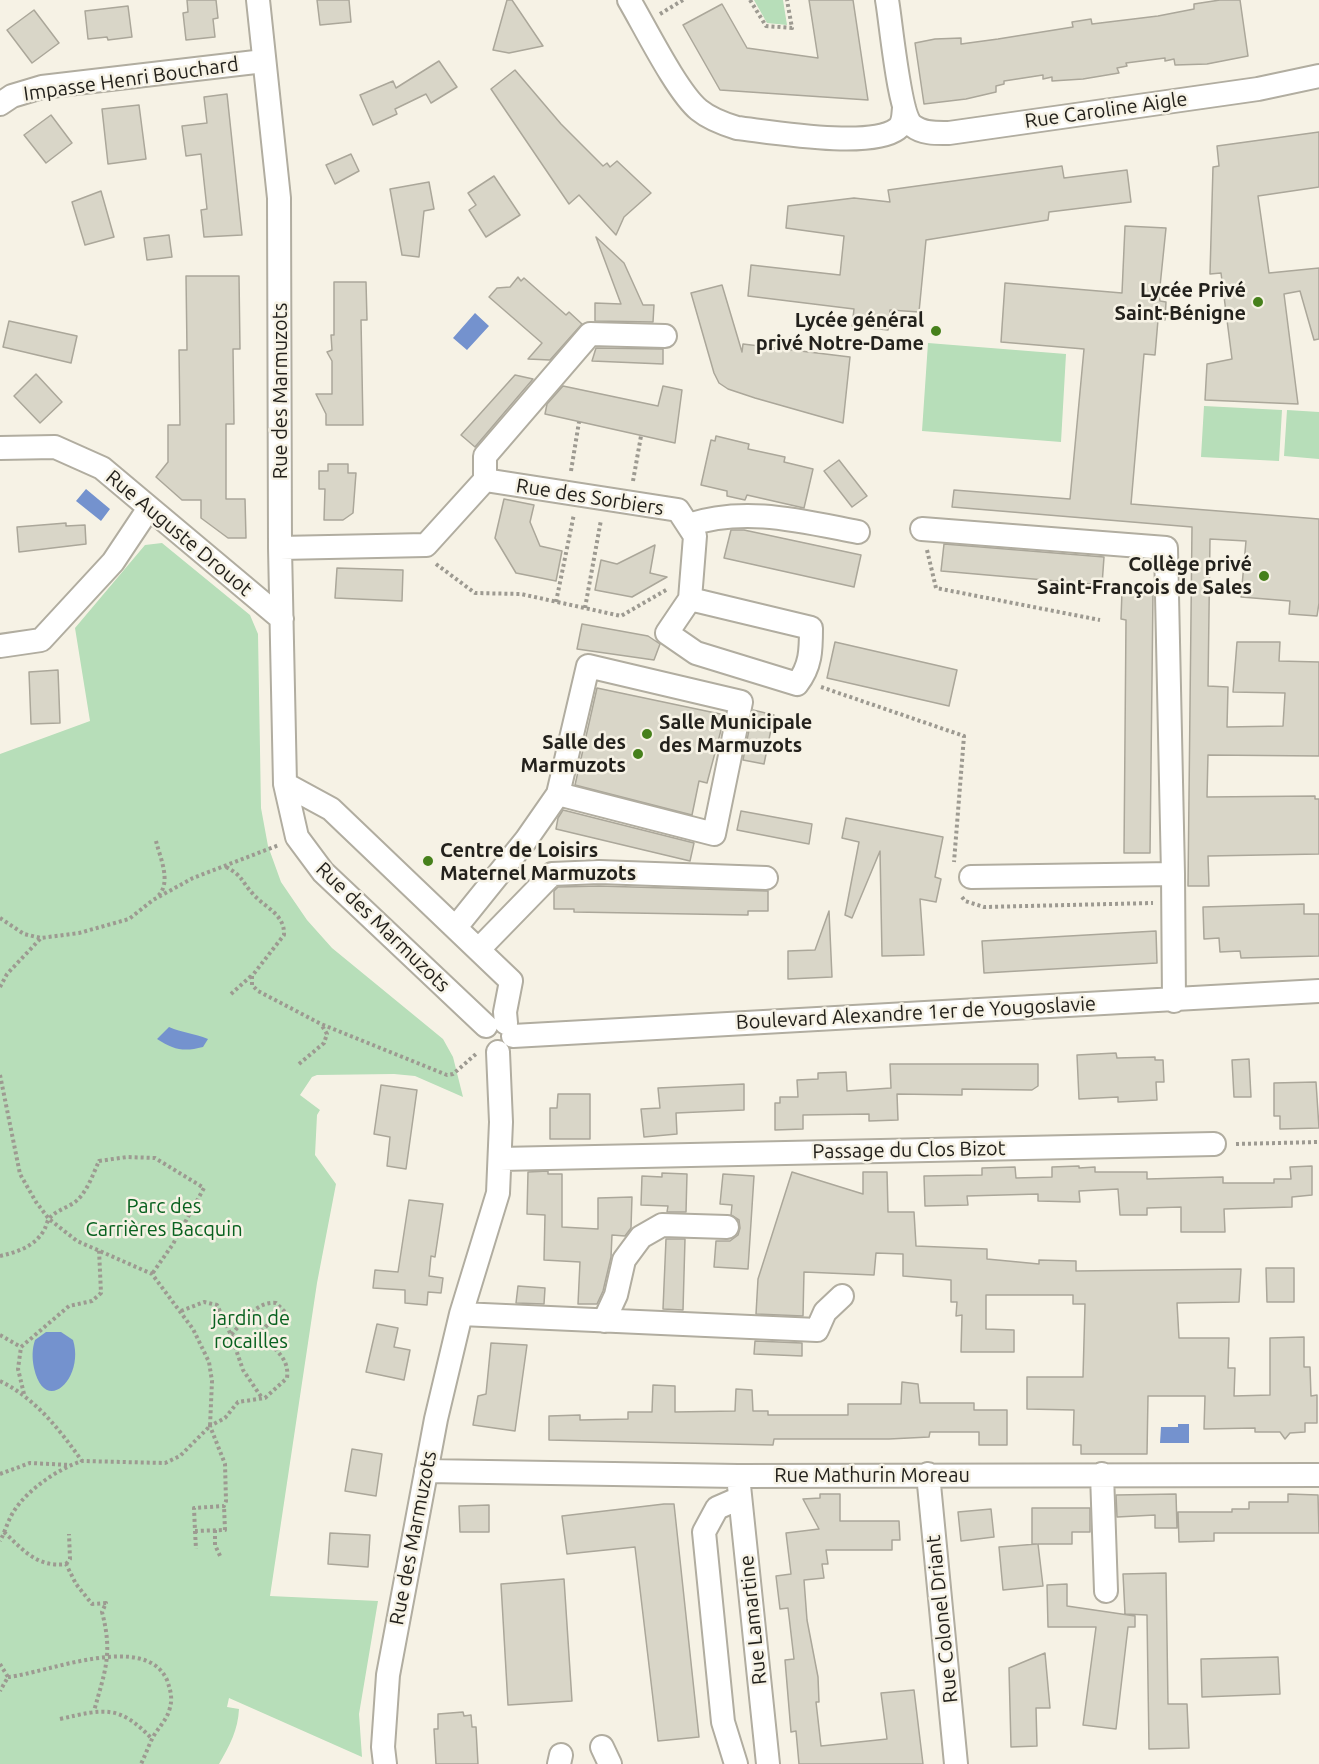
<!DOCTYPE html>
<html>
<head>
<meta charset="utf-8">
<style>
	body { margin:0 }
	canvas { display:block; background:#f6f2e5 }
</style>
</head>
<body>
<canvas width="1319" height="1764"></canvas>
<script>
const ctx = document.querySelector('canvas').getContext('2d');
ctx.lineJoin = 'round';
function fillPath(path, color) { ctx.fillStyle = color; ctx.fill(path, 'evenodd'); }
function trace(path, color, width, dash) { ctx.strokeStyle = color; ctx.lineWidth = width; ctx.lineCap = dash ? 'butt' : 'round'; ctx.setLineDash(dash || []); ctx.stroke(path); }
function drawText(font, color, halo, rows, align = 'center') {
  ctx.font = font + ' Ubuntu,sans-serif'; ctx.lineWidth = 5; ctx.setLineDash([]); ctx.textBaseline = 'middle'; ctx.strokeStyle = halo; ctx.fillStyle = color; for (const [text, x, y, turn = 0] of rows) {
    ctx.save(); ctx.translate(x, y); ctx.rotate((+turn || 0) * Math.PI / 180); ctx.textAlign = isNaN(turn) ? turn : align; if (halo) ctx.strokeText(text, 0, 0); ctx.fillText(text, 0, 0); ctx.restore();
  }
}
fillPath(new Path2D(`
	M754,0H783L787,25L767,23Z
	M928,343L1066,354L1061,442L922,431Z
	M1204,406L1282,410L1279,461L1201,457Z
	M1287,410L1319,412V459L1284,456Z
	M162,543L250,615L258,634L261,808L268,846L281,882L307,920L332,948L443,1039L453,1057L463,1097L415,1076L394,1074L317,1075L312,1077L300,1095L320,1110L317,1115L315,1155L336,1184L317,1283L270,1596L378,1601L359,1714L362,1757L229,1698L227,1707L239,1709C238,1730 230,1745 219,1764H0V754L90,721L75,628L145,545Z`), '#b7deb9');
fillPath(new Path2D(`
	M475,313L489,326L467,350L453,338Z
	M86,489L110,509L101,521L76,501Z
	M169,1027C182,1033 194,1033 208,1039L203,1047C184,1052 174,1050 157,1039Z
	M46,1332H61L73,1340C85,1378 45,1417 34,1368C32,1358 32,1349 35,1340Z
	M1178,1424H1189V1443H1160L1161,1427H1178Z`), '#7492ce');
const building = new Path2D(`
	M187,0H216L218,18L213,19L215,37L186,40L183,13L188,12Z
	M317,0H349L351,22L320,25Z
	M507,0H512L543,46L509,53L493,50Z
	M809,0H853L868,100L720,90L683,25L722,4L747,48L818,58Z
	M1220,0H1240L1248,56L1207,64L1175,65L1174,59L1165,61V58L1126,63L1127,66L1117,68L1119,73L1083,79L1052,81V77L1043,79V75L1004,81V84L996,86V92L966,99L924,104L915,43L935,39L961,38V44L998,39L1073,27L1072,22L1091,19L1092,24L1158,16L1194,9V4Z
	M128,6L132,37L108,40L107,37L88,39L85,11Z
	M34,10L59,43L32,63L7,30Z
	M439,61L457,87L431,103L426,94L395,109L397,114L373,125L360,95L393,81L396,88Z
	M515,70L561,124L603,166L607,163L610,167L617,161L651,193L624,217L616,235L579,195L569,204L491,89Z
	M227,94L242,235L204,237L201,210L207,209L201,154L186,156L182,126L207,123L204,97Z
	M139,105L146,159L108,164L102,109Z
	M51,115L72,143L46,163L24,135Z
	M1319,132V187L1258,196L1269,273L1319,268V339L1314,340L1300,291L1284,294L1298,404L1205,400L1207,364L1232,359L1221,273L1210,274L1213,167L1219,166L1217,146Z
	M351,154L359,171L335,184L326,165Z
	M1062,166L1064,178L1127,170L1131,202L1049,212L1048,220L926,240L919,312L890,310L888,330L852,326L854,309L748,296L751,265L840,275L844,236L786,228L788,206L854,198L890,202L888,190Z
	M494,176L520,215L486,237L469,210L476,205L468,193Z
	M429,182L434,209L424,211L419,257L402,255L390,189Z
	M101,191L114,237L85,245L72,202Z
	M1125,226L1166,228L1159,296L1160,301L1166,302L1165,320H1158L1155,355L1144,354L1131,504L1319,519V603L1317,616L1289,614L1290,601L1241,597L1246,541L1210,539L1208,686L1228,687L1227,727L1283,726L1285,693L1233,692L1237,642H1280L1279,661L1319,662V756L1208,755L1207,797L1315,796V799H1319V854L1208,856L1209,886H1188L1192,527L952,507L954,490L1070,499L1084,349L1001,342L1005,283L1122,293Z
	M169,235L172,257L147,260L144,238Z
	M596,237L624,263L643,305H654L653,322L595,321V303L621,304Z
	M186,276H239L240,349H233L234,424H226V499H245L246,538H228L201,518V500H182L156,477L168,462V425H180L179,350H187Z
	M518,277L521,281L524,278L566,315L569,312L582,324L550,360L528,359L542,343L489,297L497,288L510,287Z
	M334,282H366L367,320H361L363,425H326V414L316,394H332V361L327,352L332,350L331,335H334Z
	M722,285L742,352L743,344L850,357L843,423L755,398L728,389L719,383L714,373L691,293Z
	M9,321L77,336L71,363L3,347Z
	M596,348L663,349V364L592,361Z
	M36,374L62,402L40,423L14,396Z
	M515,375L533,379L475,447L461,435Z
	M563,386L658,406L663,386L682,390L675,443L545,414L547,404Z
	M716,436L749,444L748,449L785,457L784,462L813,469L804,508L747,495L745,500L727,496V491L701,485L711,440L715,441Z
	M839,460L867,496L852,507L824,471Z
	M328,464H348V473H356L353,513L343,520H324L325,489H319V471H328Z
	M504,499L534,505L530,522L540,546L562,551L556,581L516,573L495,538Z
	M66,523V526L85,525L86,544L19,552L17,527Z
	M731,530H744L861,555L854,587L724,558Z
	M944,544L1104,557L1102,585L941,571Z
	M655,545L650,573L667,577L632,597L595,590L601,560L617,564Z
	M337,568L403,570L402,601L335,598Z
	M1122,591L1153,592L1150,853H1124L1126,620L1121,619Z
	M582,624L648,636L660,644L654,660L577,649Z
	M835,642L957,670L949,706L827,678Z
	M58,670L60,723L31,724L29,672Z
	M597,688L725,715L707,783L699,781L692,815L575,785Z
	M753,710L774,715L764,764L743,760Z
	M563,810L694,843L690,861L556,829L558,818Z
	M741,811L812,824L809,844L737,830Z
	M846,818L943,837L935,877L941,879L936,902L920,899L924,955L882,956L880,851L852,918L845,915L859,842L842,838Z
	M599,886L768,891V911H748V915L574,912V909H554V891L558,887Z
	M1304,904V914H1319V956L1241,958L1240,951L1220,952L1219,938L1204,939L1203,907Z
	M829,911L832,977L788,979V951L815,950Z
	M1156,931L1157,963L984,973L982,941Z
	M1116,1053L1117,1058L1155,1057V1060H1163L1164,1082H1156L1157,1100L1118,1102V1097L1079,1099L1077,1055Z
	M1249,1059L1251,1097H1234L1232,1060Z
	M890,1064H1038V1086L1032,1090L962,1089V1095L897,1094L898,1120L869,1121V1114L803,1115V1129L775,1130V1103H780V1097H798L797,1080L818,1079V1073L846,1072L847,1091L891,1088Z
	M1316,1082L1319,1128L1280,1129V1116H1274V1083Z
	M744,1084V1110L676,1113L677,1134L644,1137L641,1109L660,1108L658,1088Z
	M381,1085L417,1090L406,1169L387,1166L390,1137L374,1134Z
	M558,1094H590V1139H550V1108H557Z
	M1079,1166V1168L1095,1167V1172H1147V1179L1223,1177V1183H1274V1179H1291L1290,1167L1312,1166V1195L1292,1197V1207L1224,1209L1225,1232H1181V1207L1147,1208V1215H1120L1118,1189L1079,1191L1080,1202L1038,1201V1194L967,1196L968,1205L925,1206L924,1176L982,1175V1168L1015,1167L1016,1178L1052,1177V1167Z
	M548,1171V1174H562V1227L598,1229V1198L632,1197L631,1228L625,1236L612,1235L611,1257L603,1291L597,1304H578L580,1262L544,1260L545,1215L527,1214L528,1172Z
	M792,1172L863,1194V1172H887L888,1212H914L916,1246L987,1249V1259L1039,1264V1260L1076,1261V1271L1241,1269L1239,1302L1177,1303L1179,1338H1229L1228,1368H1235L1234,1396L1270,1395V1338L1304,1337V1367H1310L1311,1396L1317,1395V1423H1305V1432L1290,1433L1285,1439L1280,1432H1255V1428L1204,1429L1205,1396H1148L1147,1454H1081V1445H1073L1074,1410L1027,1409V1377H1083L1085,1304H1073V1295H986V1329L1014,1330V1352H961L962,1315L956,1316L957,1302H951V1280L903,1276V1254L876,1253L874,1275L804,1272L803,1316L756,1314L758,1279Z
	M662,1173L687,1174L686,1212H667L668,1206L641,1205L642,1176L662,1177Z
	M723,1174L754,1176L748,1269L714,1267L716,1241H730L738,1235L740,1228L739,1220L731,1215L732,1205L720,1204Z
	M409,1200L443,1204L435,1257L431,1256L429,1276L443,1278L441,1293L428,1292L427,1305L405,1303V1290L373,1288L375,1270L398,1272Z
	M666,1239H685L683,1310L663,1309Z
	M1266,1268H1294V1302H1267Z
	M518,1286L545,1288L544,1304L516,1303Z
	M377,1324L398,1328L394,1347L410,1350L404,1380L366,1372Z
	M755,1341L802,1343V1356L754,1354Z
	M491,1343L527,1345L515,1431L473,1425L478,1396L486,1394Z
	M902,1382L918,1384L920,1403H974V1410H1007V1445H979V1432H930L929,1437L889,1439H774L773,1445L549,1440V1416L580,1415V1420L628,1419V1412H652L653,1385L675,1386V1412L735,1411L736,1389L752,1390L753,1411H768V1415H848V1404H901Z
	M352,1449L382,1454L376,1496L345,1491Z
	M820,1494H840V1521H899L900,1540H892V1550H826L828,1564H822L824,1578L804,1580L807,1620L818,1677L819,1702H816L821,1746L887,1739L881,1693L914,1690L923,1764H799L796,1731L791,1732L785,1660L794,1659L788,1608L780,1609L776,1576L791,1574L786,1533L819,1529L803,1499L820,1498Z
	M1176,1494L1177,1528H1155V1515L1117,1517L1116,1495Z
	M1288,1494L1318,1495L1319,1533H1214V1541L1179,1542L1178,1512H1232V1509H1249V1502H1288Z
	M664,1504H674L699,1737L658,1741L635,1547L567,1554L562,1516Z
	M489,1505V1532H460L459,1506Z
	M1032,1508H1090V1532H1072V1544H1038L1043,1586L1003,1590L999,1547L1037,1544H1032Z
	M991,1509L994,1537L961,1541L958,1512Z
	M330,1533L370,1535L368,1567L328,1564Z
	M1166,1573L1168,1704H1187L1189,1748L1149,1749L1147,1615L1125,1614L1123,1574Z
	M564,1579L572,1701L508,1705L501,1584Z
	M1067,1584V1606L1135,1616V1627H1128L1116,1729L1083,1725L1096,1627H1048L1047,1585Z
	M1045,1653L1050,1708H1036L1037,1746L1011,1747L1009,1668Z
	M1278,1657L1280,1694L1202,1697L1201,1659Z
	M463,1712L464,1716L471,1715L472,1727H476L478,1764H436L434,1729H438V1714Z`);
fillPath(building, '#d9d6c8');
trace(building, '#aba79a', 1.5);
const minor = new Path2D(`
	M258,0L279,198L280,548L285,784L297,837L323,872L486,1026
	M629,0C645,27 677,92 699,110C710,119 724,124 737,128C772,132 870,149 897,129C904,124 903,116 904,108
	M887,0C891,22 899,115 913,126C923,134 938,133 949,133L1258,89L1319,76
	M0,104L12,96L42,87L264,61
	M0,448L55,447L102,468L282,619
	M485,480V456L590,334L665,336
	M688,525C745,506 801,521 858,532
	M922,529L1166,548L1173,874
	M280,548L426,545L485,480L678,510L695,536L690,599L811,628C811,650 811,666 797,684L696,653L667,633L690,599
	M0,646L41,640L113,562L149,508
	M285,784L331,809L511,981L505,1012L506,1023
	M971,877L1173,874L1174,1001
	M456,927L526,840L558,794L714,834L741,702L588,666L558,794
	M479,949L552,874L599,872L766,878
	M513,1036L1319,991
	M500,1159L1214,1144
	M461,1314L817,1330L825,1312L842,1296
	M604,1321L616,1295L624,1260L641,1237L662,1225L727,1227
	M426,1471L738,1476L1319,1475
	M928,1474L956,1764
	M1102,1474L1106,1591
	M738,1476L768,1764
	M602,1747L610,1764
	M385,1764L383,1747L388,1675L436,1419L461,1314L498,1193L501,1122L498,1052
	M559,1764L561,1755
	M736,1764L723,1722L704,1532L717,1508L740,1498`);
trace(minor, '#b1ada0', 26);
trace(new Path2D(`
	M750,0L766,26L792,28L787,0
	M660,14L683,0
	M571,471L579,422
	M633,481L641,436
	M927,550L936,588L1100,620
	M436,564L475,593L521,594L621,616L668,589
	M556,602L574,514
	M585,608L601,520
	M821,687L964,736L954,862
	M156,841C160,858 172,882 158,896
	M226,867C243,876 241,881 253,894C265,908 285,914 284,935L252,976V985L258,991L321,1024L447,1075L453,1074L476,1054
	M962,897L965,901L984,907L1153,903
	M0,918L24,934L41,938L79,933L129,919L153,900L193,878L279,845
	M0,987L7,974L41,938
	M231,994L251,976
	M299,1064L324,1043L327,1034L321,1024
	M0,1075L20,1174L36,1202L49,1219L77,1241L152,1274L193,1329L209,1362L212,1381L210,1426L180,1456L165,1463L82,1461C58,1469 28,1489 14,1511C8,1520 5,1532 0,1541
	M1236,1144L1319,1142
	M0,1256C17,1252 33,1247 43,1232C46,1228 46,1223 49,1219C55,1211 64,1209 72,1204C86,1196 93,1174 99,1161L127,1157L155,1158L204,1188L173,1244L152,1274
	M181,1311L204,1302L217,1305L231,1335C243,1322 256,1301 276,1303L286,1313L284,1319L276,1323L270,1322L262,1331C270,1349 290,1355 287,1378L265,1398L238,1402L225,1418L210,1426L225,1464L226,1501L224,1506L194,1508L195,1531L225,1530L224,1506
	M0,1335L21,1347
	M231,1335L243,1370L262,1398
	M0,1381C36,1399 59,1429 82,1461
	M24,1394L18,1369L21,1347L69,1306L92,1301L101,1293L99,1250
	M0,1474L30,1463L70,1465
	M215,1530V1545L221,1558
	M195,1531L196,1549
	M4,1532C23,1550 38,1568 66,1564L76,1584L92,1604L106,1603L102,1612C113,1654 105,1671 94,1711
	M66,1564L70,1559L69,1534
	M0,1664L8,1677L0,1691
	M8,1677C47,1673 145,1631 167,1680C171,1692 173,1699 169,1711C166,1721 157,1729 152,1739C148,1747 145,1756 141,1764
	M60,1719C104,1709 119,1704 152,1739`), '#9d9a91', 4, [3, 3]);
trace(minor, '#fff', 22);
for (const [x, y, r, color] of [
	[1258,302,6,"#46801b"],
	[936,331,6,"#46801b"],
	[1264,576,6,"#46801b"],
	[647,734,6,"#46801b"],
	[638,754,6,"#46801b"],
	[428,861,6,"#46801b"]
]) { const dot = new Path2D(); dot.arc(x, y, r, 0, 2 * Math.PI); ctx.fillStyle = color; ctx.fill(dot); trace(dot, '#f6f2e5', 2); }
drawText('20px', '#23211c', '#f6f2e5', [
	["Impasse Henri Bouchard",131,79,-8],
	["Rue Caroline Aigle",1106,110,-8],
	["Rue des Marmuzots",280,391,-90],
	["Rue des Sorbiers",590,497,9],
	["Rue Auguste Drouot",179,533,40],
	["Rue des Marmuzots",383,927,44],
	["Boulevard Alexandre 1er de Yougoslavie",916,1013,-3],
	["Passage du Clos Bizot",909,1150,-1],
	["Rue Mathurin Moreau",872,1475],
	["Rue des Marmuzots",413,1538,-79],
	["Rue Colonel Driant",942,1619,-96],
	["Rue Lamartine",753,1620,-96]
]);
drawText('bold 20px', '#23211c', '#f6f2e5', [
	["Lycée Privé",1246,290],
	["Saint-Bénigne",1246,313],
	["Lycée général",924,320],
	["privé Notre-Dame",924,343],
	["Collège privé",1252,564],
	["Saint-François de Sales",1252,587],
	["Salle Municipale",659,722,"left"],
	["des Marmuzots",659,745,"left"],
	["Salle des",626,742],
	["Marmuzots",626,765],
	["Centre de Loisirs",440,850,"left"],
	["Maternel Marmuzots",440,873,"left"]
], 'right');
drawText('20px', '#08611f', '#f6f2e5', [
	["Parc des",164,1206],
	["Carrières Bacquin",164,1229],
	["jardin de",251,1318],
	["rocailles",251,1341]
]);
</script>
</body>
</html>
